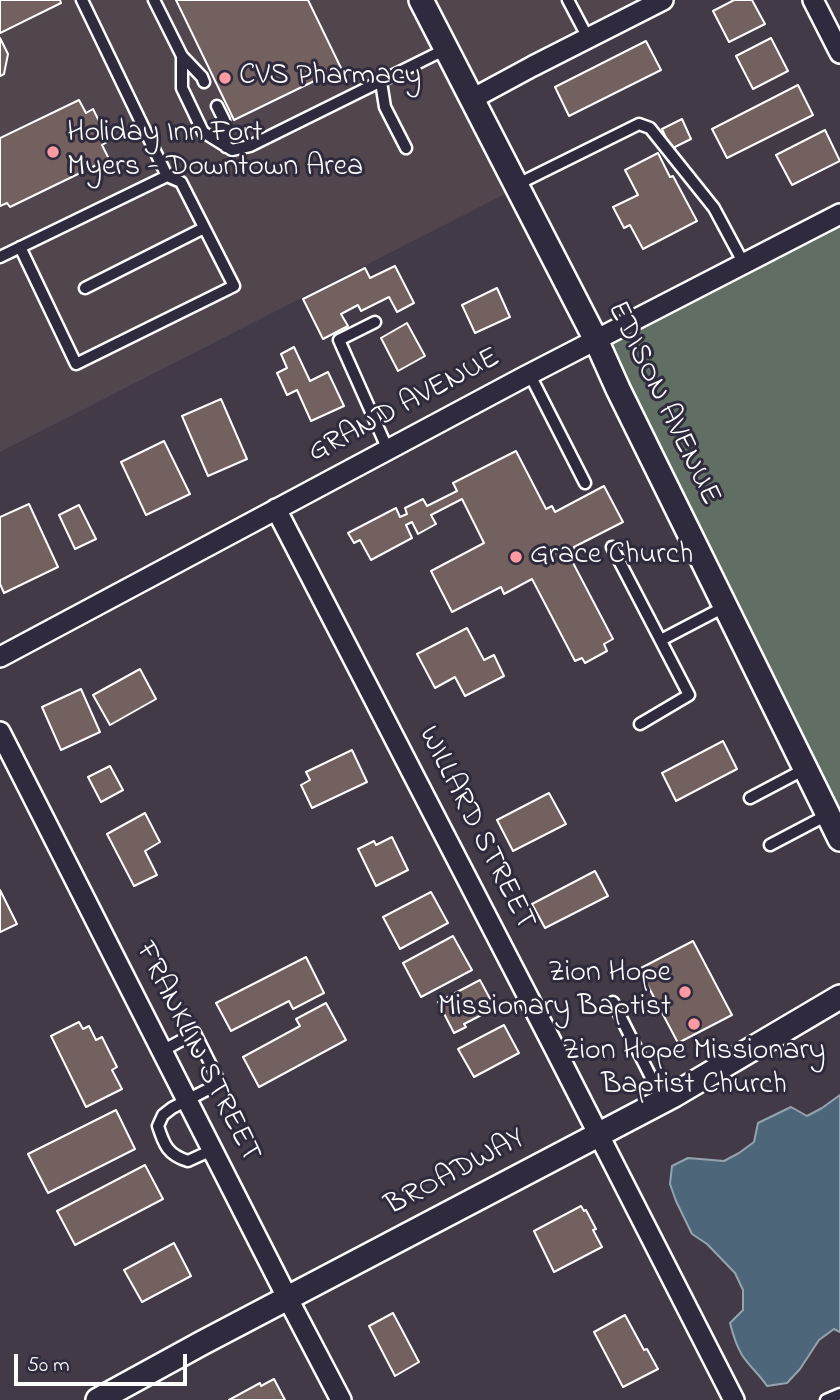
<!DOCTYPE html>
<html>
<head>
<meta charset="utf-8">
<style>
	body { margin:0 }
	#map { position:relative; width:840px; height:1400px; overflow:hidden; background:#433a47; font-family:"Indie Flower",sans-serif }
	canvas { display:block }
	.scale { position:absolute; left:14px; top:1354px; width:173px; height:32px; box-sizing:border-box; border:4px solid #fff; border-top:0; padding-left:9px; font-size:21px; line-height:24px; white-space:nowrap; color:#fff; -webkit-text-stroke:5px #2f2a3d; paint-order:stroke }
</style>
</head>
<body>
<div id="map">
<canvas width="840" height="1400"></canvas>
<div class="scale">50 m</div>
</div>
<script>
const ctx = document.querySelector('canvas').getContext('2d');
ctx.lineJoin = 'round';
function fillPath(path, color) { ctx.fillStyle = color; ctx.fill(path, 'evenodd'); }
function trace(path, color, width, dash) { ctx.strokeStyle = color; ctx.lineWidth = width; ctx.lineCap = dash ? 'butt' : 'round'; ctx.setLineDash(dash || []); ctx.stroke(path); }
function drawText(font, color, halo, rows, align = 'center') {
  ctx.font = font + ' "Indie Flower",sans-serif'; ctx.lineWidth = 6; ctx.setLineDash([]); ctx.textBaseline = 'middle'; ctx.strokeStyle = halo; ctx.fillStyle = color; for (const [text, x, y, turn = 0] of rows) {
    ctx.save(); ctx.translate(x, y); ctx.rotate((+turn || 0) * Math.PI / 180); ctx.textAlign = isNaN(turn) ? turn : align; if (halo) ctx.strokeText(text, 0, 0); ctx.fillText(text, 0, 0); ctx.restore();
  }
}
fillPath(new Path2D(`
	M0,0H406L505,194L0,452Z
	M436,0H636L527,55L478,82Z`), '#51464e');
fillPath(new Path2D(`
	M840,222V828L605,343Z`), '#616e63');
const water = new Path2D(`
	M840,1095V1332L834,1329L819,1340L800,1369L787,1383L767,1386C760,1375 749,1366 742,1355C736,1345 733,1335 730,1323L743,1310V1290L735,1273L707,1244L692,1234L676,1201L670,1184L672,1166L688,1158L724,1161L739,1153L754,1142L758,1123L791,1107L807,1116L822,1108Z`);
fillPath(water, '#4e6679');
trace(water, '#95a3af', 2);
const building = new Path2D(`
	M0,0H60L61,3L0,33Z
	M176,0H308L341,68L234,120Z
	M734,0H752L765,24L729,42L713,11Z
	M0,38L8,54L4,74L0,76Z
	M771,38L788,71L753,89L736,56Z
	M646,41L661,70L569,116L555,87Z
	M798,85L813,115L727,158L712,129Z
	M79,100L86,113L93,109L109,141L102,145L109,159L10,207L7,203L0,206V138Z
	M682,119L691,139L671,149L662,129Z
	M825,130L840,161L792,185L776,155Z
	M658,153L670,177L673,176L697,221L643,249L630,225L624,228L613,207L638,195L625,170Z
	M395,266L414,303L397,312L389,297L361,311L358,305L341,314L348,326L323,339L303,299L365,268L370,278Z
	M497,288L510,317L475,333L462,305Z
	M407,323L425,356L398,371L381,338Z
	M294,347L310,381L328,372L344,406L311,421L297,390L287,395L277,373L287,368L281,354Z
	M221,399L247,459L208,476L182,416Z
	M164,441L190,494L146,515L121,462Z
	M516,451L546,509L552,506L555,512L604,486L623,522L574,547L578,555L571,559L613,639L604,644L607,651L585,663L582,658L575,661L532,579L504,594L501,587L452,612L431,571L484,543L462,499L431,515L436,524L418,534L412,522L406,525L412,538L371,560L360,540L354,543L348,533L396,508L400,517L407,514L405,508L423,499L427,506L457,491L453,483Z
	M29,504L58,567L4,593L0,584V517Z
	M79,505L96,539L75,549L59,515Z
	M467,628L484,660L494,655L504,676L465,696L455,677L435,688L417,654Z
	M140,669L156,699L110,725L93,695Z
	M81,689L100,732L61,750L42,707Z
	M723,741L737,769L676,801L662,773Z
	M352,750L367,782L312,808L301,785L310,780L306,772Z
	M110,766L123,790L101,802L88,777Z
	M549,793L566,824L513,851L497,820Z
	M145,813L160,842L145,851L157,875L134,886L107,834Z
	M392,837L408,870L376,886L358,849L374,841L376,845Z
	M595,871L608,896L545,928L532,904Z
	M0,890L17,924L0,932Z
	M431,892L448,923L400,949L383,917Z
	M453,936L472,970L421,997L403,963Z
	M693,941L732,1015L678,1043L639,969Z
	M306,957L324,993L293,1009L289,1001L231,1031L216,1003Z
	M480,980L495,1008L464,1024L466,1027L454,1033L438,1002Z
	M326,1003L346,1040L259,1087L243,1057L300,1026L296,1019Z
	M79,1022L83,1029L89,1026L96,1040L102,1037L117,1067L112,1070L122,1089L86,1107L51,1036Z
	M504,1025L519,1053L474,1077L458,1049Z
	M116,1110L135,1149L48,1193L28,1154Z
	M145,1165L163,1199L75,1245L57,1211Z
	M581,1206L584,1211L586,1210L596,1229L593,1230L602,1247L554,1272L534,1231Z
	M174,1243L191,1276L142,1302L124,1270Z
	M393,1313L419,1362L395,1376L369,1326Z
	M625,1315L644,1350L647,1349L658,1369L623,1387L594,1332Z
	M274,1379L285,1400H229L260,1383L261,1386Z`);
fillPath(building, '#72615f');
trace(building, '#fff', 2);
const service = new Path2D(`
	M154,0L182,56L202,77L204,82
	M568,0L588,38
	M182,56V88L203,132L232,150L250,146L446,49
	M381,82L385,107L406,148
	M217,106L224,120L226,147
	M516,185L639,124L650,128L714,208L744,264
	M20,247L76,364L234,286L181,182L167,176
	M0,257L167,176L82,0
	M85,288L204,228
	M375,322L339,340L388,450
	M530,375L585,483
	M612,547L689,695L640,724
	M661,640L726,606
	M750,798L805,769
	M770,845L827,815
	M613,1002L663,1101
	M162,1051L195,1033L220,1083L172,1108L163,1115L158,1126C164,1145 168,1155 188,1161L212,1150
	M826,1400L840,1394`);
const minor = new Path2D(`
	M813,0L840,53
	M472,99L533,66L663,0
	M276,509L556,1051L734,1400
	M0,657L524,377L840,214
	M0,732L288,1299L341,1400`);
const tertiary = new Path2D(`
	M421,0L596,340L618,389L840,839
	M98,1400L202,1343L674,1095L840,997`);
trace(service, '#fff', 15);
trace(minor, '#fff', 24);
trace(tertiary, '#fff', 28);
trace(service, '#2f2a3d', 10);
trace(minor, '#2f2a3d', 19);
trace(tertiary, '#2f2a3d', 23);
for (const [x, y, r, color] of [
	[225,78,7,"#ff9aa2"],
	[53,152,7,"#ff9aa2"],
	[516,557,7,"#ff9aa2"],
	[685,992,7,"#ff9aa2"],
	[694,1024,7,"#ff9aa2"]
]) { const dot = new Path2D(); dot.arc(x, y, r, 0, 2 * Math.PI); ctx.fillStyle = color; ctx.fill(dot); trace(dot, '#2f2a3d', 2.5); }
drawText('30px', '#fff', '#2f2a3d', [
	["CVS Pharmacy",239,78],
	["Holiday Inn Fort",67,135],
	["Myers - Downtown Area",67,169],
	["Grace Church",530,557],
	["Zion Hope",671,975,"right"],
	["Missionary Baptist",671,1009,"right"],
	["Zion Hope Missionary",694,1053,"center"],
	["Baptist Church",694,1087,"center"]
], 'left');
drawText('30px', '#fff', '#2f2a3d', [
	["EDISON AVENUE",662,404,64],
	["GRAND AVENUE",405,407,-28],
	["WILLARD STREET",475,829,63],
	["FRANKLIN STREET",196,1053,63],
	["BROADWAY",456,1174,-28]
]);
</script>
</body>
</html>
